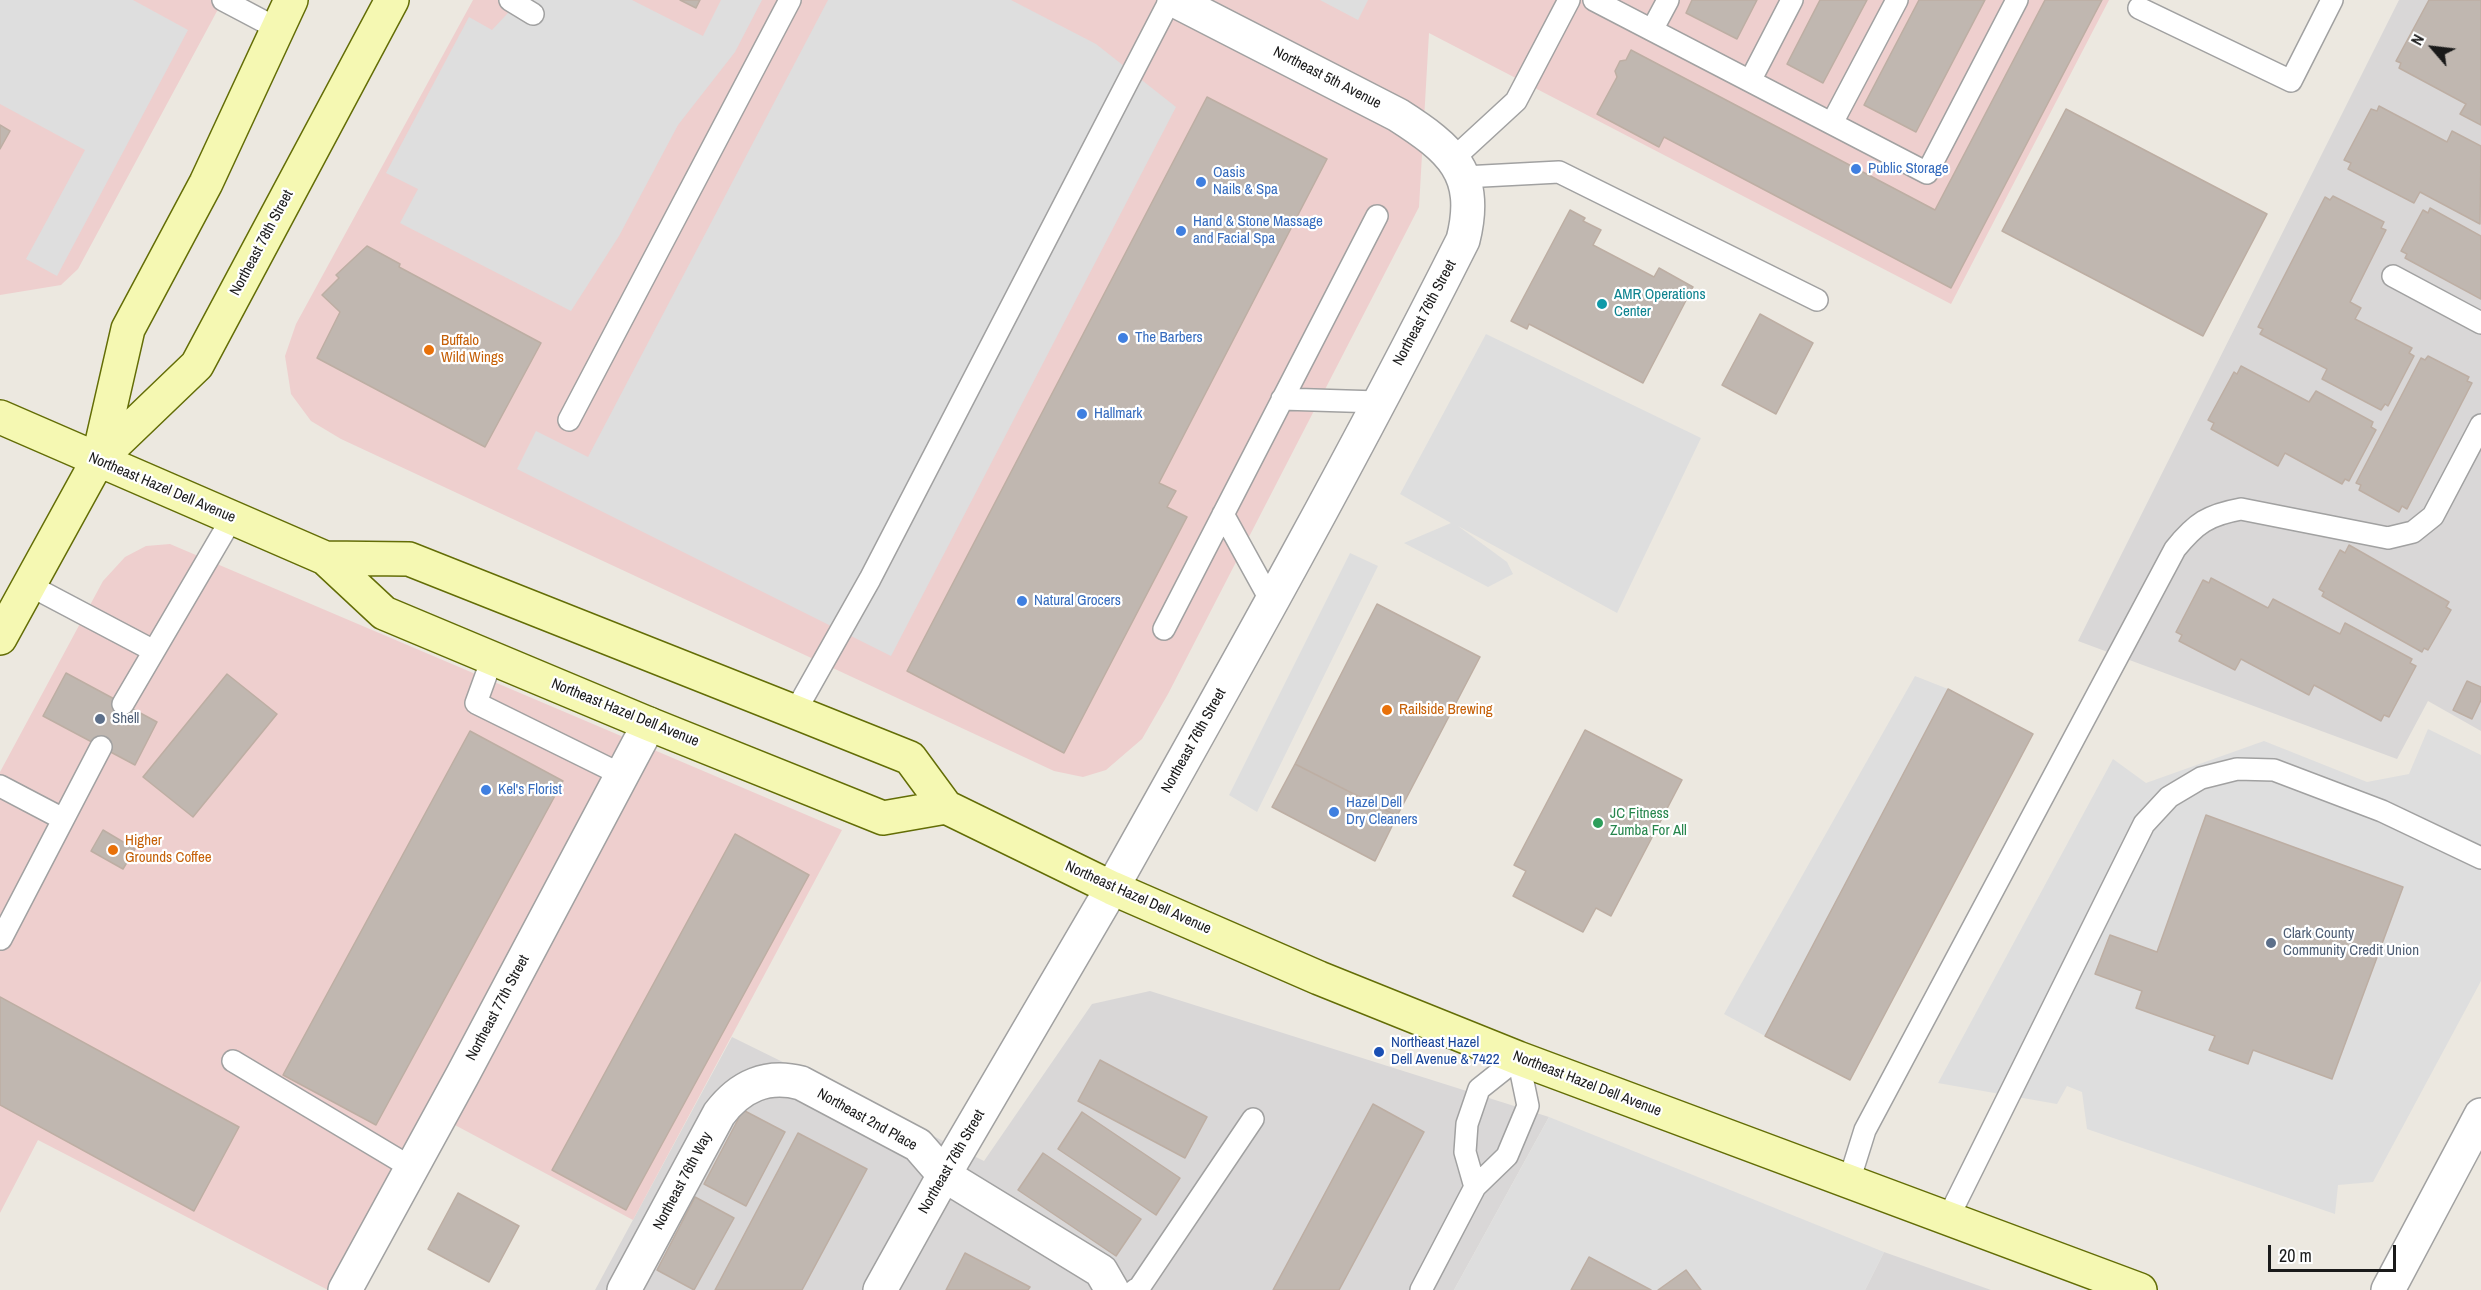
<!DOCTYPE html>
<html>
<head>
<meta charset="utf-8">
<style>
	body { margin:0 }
	#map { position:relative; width:2481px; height:1290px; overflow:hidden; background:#ece8e0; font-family:"Archivo Narrow",sans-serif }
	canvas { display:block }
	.north { position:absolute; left:2403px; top:18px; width:60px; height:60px; -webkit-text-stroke:4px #fff; paint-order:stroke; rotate:298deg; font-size:16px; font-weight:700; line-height:24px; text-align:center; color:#1a1a1a }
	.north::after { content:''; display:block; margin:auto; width:21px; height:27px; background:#1a1a1a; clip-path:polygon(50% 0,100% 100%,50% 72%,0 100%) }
	.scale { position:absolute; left:2268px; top:1245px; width:128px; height:27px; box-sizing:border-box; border:3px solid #1a1a1a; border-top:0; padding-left:8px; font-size:18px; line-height:21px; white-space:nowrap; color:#1a1a1a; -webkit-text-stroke:4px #fff; paint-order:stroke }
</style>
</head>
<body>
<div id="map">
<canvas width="2481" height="1290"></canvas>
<div class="north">N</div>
<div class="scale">20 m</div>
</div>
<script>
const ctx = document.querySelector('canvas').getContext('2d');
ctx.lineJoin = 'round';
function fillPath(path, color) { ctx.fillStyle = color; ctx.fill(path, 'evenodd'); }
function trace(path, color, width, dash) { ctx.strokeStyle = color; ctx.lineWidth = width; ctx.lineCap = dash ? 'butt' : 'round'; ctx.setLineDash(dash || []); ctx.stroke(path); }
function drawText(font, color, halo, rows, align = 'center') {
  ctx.font = font + ' "Archivo Narrow",sans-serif'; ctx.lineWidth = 4.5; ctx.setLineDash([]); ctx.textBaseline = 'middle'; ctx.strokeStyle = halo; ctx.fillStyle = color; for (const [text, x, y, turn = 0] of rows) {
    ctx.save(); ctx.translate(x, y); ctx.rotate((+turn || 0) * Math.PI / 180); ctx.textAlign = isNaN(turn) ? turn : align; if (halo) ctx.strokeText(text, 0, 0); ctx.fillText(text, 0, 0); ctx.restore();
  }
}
fillPath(new Path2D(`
	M2399,0H2481V731L2428,701L2397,759L2078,641Z
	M1150,991L1549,1117L1454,1290H595L732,1037L984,1161L1092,1004Z
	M1884,1252L1991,1290H1865Z`), '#d9d7d7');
fillPath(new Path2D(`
	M0,0H223L78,269L61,285L0,295Z
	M473,0H2109L1951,304L1429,33L1419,207L1168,694L1142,739L1106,770L1083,777L1054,771L341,439L311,421L291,394L285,356L296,324Z
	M170,544L842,830L633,1220L453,1124L361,1290H328L38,1140L0,1213V772L103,581L125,557L146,546Z`), '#eecfce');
fillPath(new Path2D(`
	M0,0H133L188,30L57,276L26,259L85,150L0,104Z
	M520,0H632L703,36L721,0H762L735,52L678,125L619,236L571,311L400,223L418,189L386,173L469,17L492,30Z
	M828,0H1011L1096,44L1176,107L891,656L517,469L536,431L588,457Z
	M1320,0H1368L1358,20Z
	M1486,334L1701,438L1617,613L1458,526L1507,562L1513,574L1488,587L1404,543L1451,523L1400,494Z
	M1350,553L1378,566L1257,812L1229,795Z
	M1915,676L1948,689L1765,1036L1724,1014Z
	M2428,729L2481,755V981L2373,1182L2338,1185L2335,1214L2087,1129L2082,1092L2067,1086L2057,1104L1938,1083L2113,759L2146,783L2264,741L2367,782L2409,774Z
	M1549,1117L1884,1252L1865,1290H1454Z`), '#dedede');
const building = new Path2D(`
	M680,0H700L696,8Z
	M1692,0H1757L1737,39L1686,13Z
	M1820,0H1867L1823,83L1787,64Z
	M1919,0H1985L1916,132L1864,105Z
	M2045,0H2102L1951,288L1664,137L1659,147L1597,114L1617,77L1615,71L1620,61L1626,60L1631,50L1935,210Z
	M2429,0H2481V125L2460,114L2466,104L2399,68L2401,63L2396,61Z
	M1207,97L1327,159L1159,483L1176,491L1167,507L1187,517L1064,753L907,671Z
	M2379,106L2447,142L2452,131L2481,146L2480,224L2420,192L2414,203L2348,169L2351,163L2344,160L2371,109L2377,111Z
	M2066,109L2267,214L2203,336L2002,231Z
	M0,125L10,131L0,149Z
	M2333,196L2384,222L2381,228L2386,230L2350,302L2361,308L2355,319L2412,348L2409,353L2414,356L2388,406L2385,404L2381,410L2322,379L2327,369L2260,334L2263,329L2258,327L2325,197L2330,200Z
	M2430,208L2481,236V299L2405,258L2407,254L2401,251L2423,210L2428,213Z
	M1570,210L1585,218L1583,221L1601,230L1593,245L1654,277L1659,268L1693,287L1643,383L1529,324L1527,329L1511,321Z
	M367,246L400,264L399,267L541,343L485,447L317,358L340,312L322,295L339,278L336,275Z
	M1760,314L1813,343L1776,414L1722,385Z
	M2428,356L2469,377L2467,381L2472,383L2407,509L2402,506L2399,512L2359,490L2361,485L2356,483L2421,358L2425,360Z
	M2241,366L2309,402L2316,391L2373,422L2371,427L2376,430L2349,481L2345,479L2342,484L2285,453L2278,466L2211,429L2214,423L2208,420L2234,372L2237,374Z
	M2349,545L2449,602L2446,607L2451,610L2428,650L2424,648L2422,652L2322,596L2324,592L2319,589L2340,550L2345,553Z
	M2211,578L2268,608L2273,599L2340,634L2345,623L2412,659L2410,663L2416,666L2389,717L2384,715L2381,721L2314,685L2309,695L2241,659L2235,670L2179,641L2182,635L2176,632L2203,580L2209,583Z
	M1377,604L1480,657L1397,816L1295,764Z
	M66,673L157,722L135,765L43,716Z
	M227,674L277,714L193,817L143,777Z
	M2467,681L2481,687V700L2472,719L2453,710Z
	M1948,689L2033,734L1850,1080L1765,1036Z
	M1585,730L1682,780L1611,916L1596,908L1583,932L1513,896L1526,871L1514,865Z
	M470,731L563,781L376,1125L283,1075Z
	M1295,764L1397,816L1375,861L1272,807Z
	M2206,815L2403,887L2332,1079L2253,1050L2248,1064L2209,1050L2215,1036L2136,1008L2142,991L2095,974L2110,935L2157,952Z
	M103,830L135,849L123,869L91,851Z
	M735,834L809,875L626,1210L552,1170Z
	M0,997L239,1127L194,1211L0,1105Z
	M1100,1060L1207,1117L1185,1158L1078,1101Z
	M1373,1104L1424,1132L1339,1290H1273Z
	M743,1110L785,1132L746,1206L704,1184Z
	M1082,1112L1180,1178L1156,1215L1058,1149Z
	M798,1133L867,1169L802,1290H715Z
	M1043,1153L1141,1219L1116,1256L1018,1190Z
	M458,1193L519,1226L489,1282L428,1249Z
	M695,1197L734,1218L694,1290L657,1270Z
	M965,1253L1030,1287L1028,1290H946Z
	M1589,1257L1651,1290H1571Z
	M1686,1270L1701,1290H1658Z`);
fillPath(building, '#c0b7b0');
trace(building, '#bdaea3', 1.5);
const service = new Path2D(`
	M223,0L278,29
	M510,0L533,14
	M1594,0L1927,173L2017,0
	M2139,8L2291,81L2332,0
	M1652,30L1668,0
	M1750,81L1792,0
	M1832,123L1897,0
	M1453,159L1516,101L1569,0
	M1464,177L1559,172L1817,300
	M2393,276L2481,323
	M1282,399L1378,402
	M569,420L790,0
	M1223,514L1272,603
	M29,585L154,651
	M1164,629L1377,216
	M492,659L476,703L622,775
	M123,704L232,518
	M795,712L870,579L1170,0
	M0,786L63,819
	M1,939L101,747
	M233,1061L412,1168
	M1849,1181L1865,1130L2175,549C2196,523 2208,515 2241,509L2388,538L2413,532L2433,516L2481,425
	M1948,1218L2144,824L2169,797L2201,778L2237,769L2274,770L2382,811L2481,858
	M1135,1290L1139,1288L1253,1119
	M1421,1290L1475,1187L1507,1156L1528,1106L1518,1058L1479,1089L1467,1124L1465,1152L1475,1187`);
const minor = new Path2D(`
	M345,1290L462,1076L649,724
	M624,1290L719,1114C740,1086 767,1074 801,1083L918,1145L944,1175L1101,1271L1112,1290
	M880,1290L944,1175L1112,888
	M2388,1290L2481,1115`);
const tertiary = new Path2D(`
	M1112,888C1232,674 1353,459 1463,240C1480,173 1451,149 1398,115L1174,0`);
const secondary = new Path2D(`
	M0,417L325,558L384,613L649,724L883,818L946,807
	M98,460L197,365L392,0
	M325,558L409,559L795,712L910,758L946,807L1112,888L1319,978L1518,1058L2140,1290
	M0,638L98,460L128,329L206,183L291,0`);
trace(service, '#a1a1a1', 24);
trace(minor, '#a1a1a1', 36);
trace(tertiary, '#a1a1a1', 36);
trace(secondary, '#636d06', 36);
trace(service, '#fff', 21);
trace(minor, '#fff', 33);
trace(tertiary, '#fff', 33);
trace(secondary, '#f5f8b2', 33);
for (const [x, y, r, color] of [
	[1856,169,6,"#3f7fe0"],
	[1201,182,6,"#3f7fe0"],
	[1181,231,6,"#3f7fe0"],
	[1602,304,6,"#0f9aa8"],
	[1123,338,6,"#3f7fe0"],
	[429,350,6,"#e8710a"],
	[1082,414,6,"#3f7fe0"],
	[1022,601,6,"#3f7fe0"],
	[1387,710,6,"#e8710a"],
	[100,719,6,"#5c6f8a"],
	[486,790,6,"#3f7fe0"],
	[1334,812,6,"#3f7fe0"],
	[1598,823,6,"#2e9e5b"],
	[113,850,6,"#e8710a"],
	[2271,943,6,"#5c6f8a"],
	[1379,1052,6,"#1a4fb4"]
]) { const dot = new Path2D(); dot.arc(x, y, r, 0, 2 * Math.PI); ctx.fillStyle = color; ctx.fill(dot); trace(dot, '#fff', 2); }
drawText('15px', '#1a1a1a', '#fff', [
	["Northeast 5th Avenue",1327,78,27],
	["Northeast 78th Street",262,243,-62],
	["Northeast 76th Street",1425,313,-62],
	["Northeast Hazel Dell Avenue",162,488,23],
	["Northeast Hazel Dell Avenue",625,713,22],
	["Northeast 76th Street",1194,741,-61],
	["Northeast Hazel Dell Avenue",1138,898,24],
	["Northeast 77th Street",498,1008,-62],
	["Northeast Hazel Dell Avenue",1587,1084,21],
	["Northeast 2nd Place",867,1120,29],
	["Northeast 76th Street",952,1162,-60],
	["Northeast 76th Way",683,1181,-62]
]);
drawText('15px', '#366cbe', '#fff', [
	["Public Storage",1868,169],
	["Oasis",1213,173],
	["Nails & Spa",1213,190],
	["Hand & Stone Massage",1193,222],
	["and Facial Spa",1193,239],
	["The Barbers",1135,338],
	["Hallmark",1094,414],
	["Natural Grocers",1034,601],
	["Kel's Florist",498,790],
	["Hazel Dell",1346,803],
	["Dry Cleaners",1346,820]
], 'left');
drawText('15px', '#0d838f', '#fff', [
	["AMR Operations",1614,295],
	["Center",1614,312]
], 'left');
drawText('15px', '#c56008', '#fff', [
	["Buffalo",441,341],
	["Wild Wings",441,358],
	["Railside Brewing",1399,710],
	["Higher",125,841],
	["Grounds Coffee",125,858]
], 'left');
drawText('15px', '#4e5e75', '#fff', [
	["Shell",112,719],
	["Clark County",2283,934],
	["Community Credit Union",2283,951]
], 'left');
drawText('15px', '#27864d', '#fff', [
	["JC Fitness",1610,814],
	["Zumba For All",1610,831]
], 'left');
drawText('15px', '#164399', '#fff', [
	["Northeast Hazel",1391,1043],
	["Dell Avenue & 7422",1391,1060]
], 'left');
</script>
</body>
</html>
